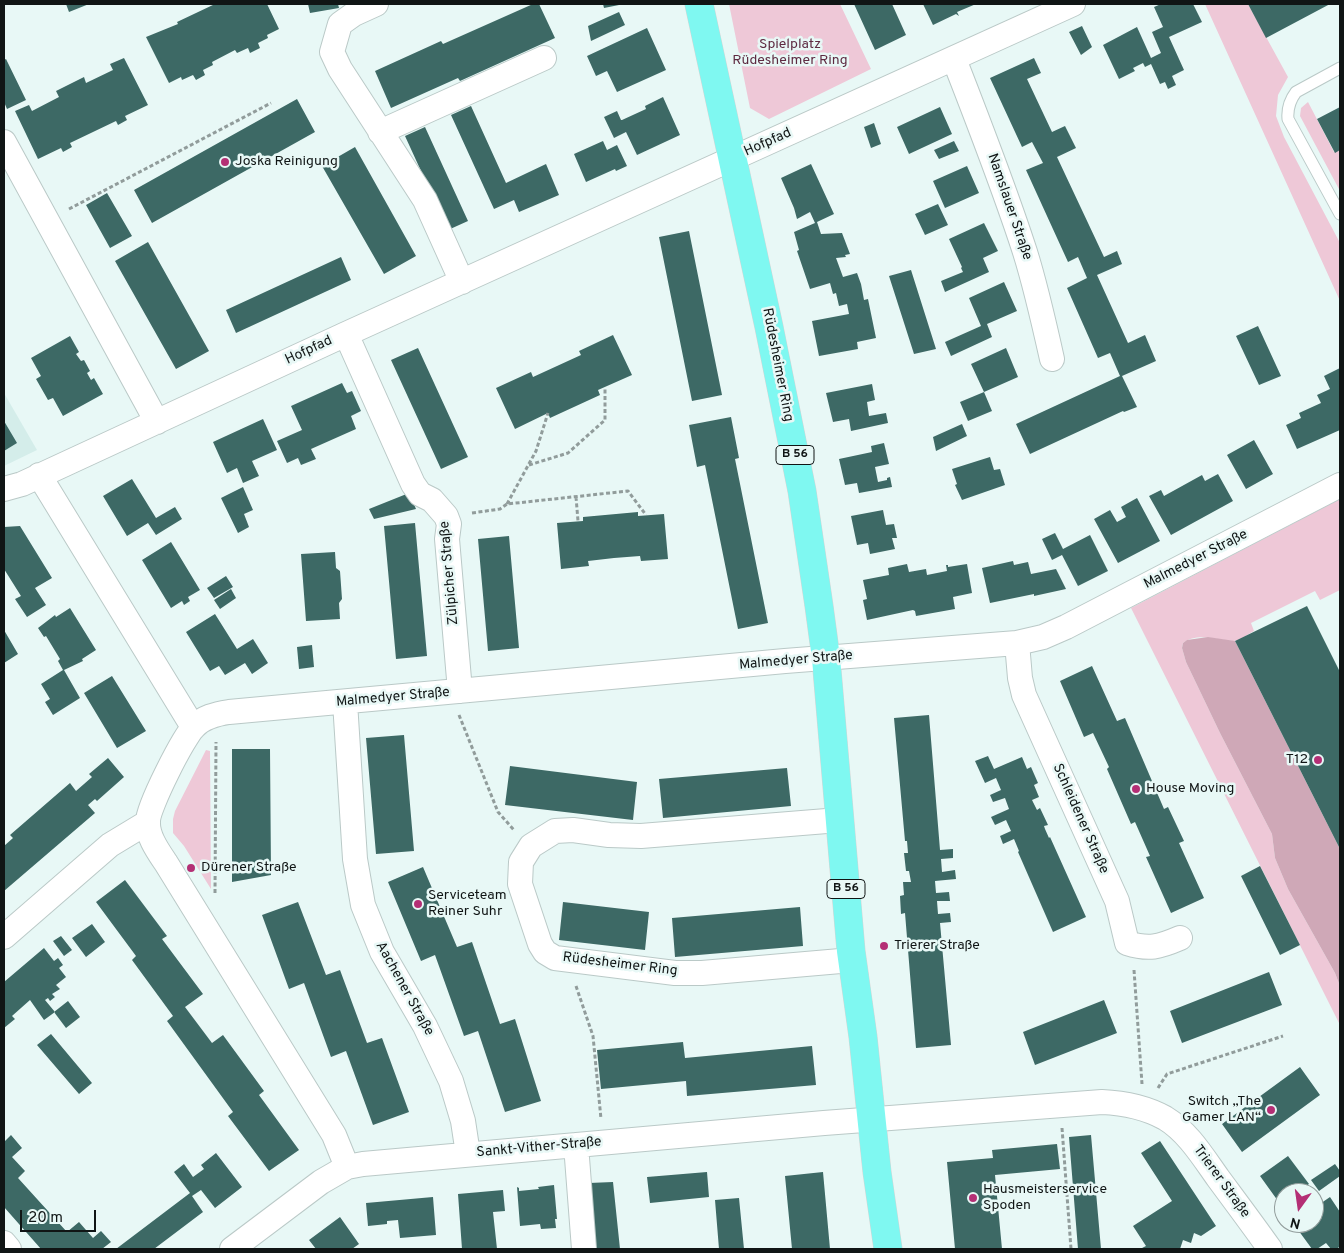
<!DOCTYPE html>
<html>
<head>
<meta charset="utf-8">
<style>
	body { margin:0 }
	#map { position:relative; width:1344px; height:1253px; overflow:hidden; background:#e8f8f6; font-family:Overpass,sans-serif }
	canvas { display:block }
	.frame { position:absolute; inset:0; border:5px solid #101515; pointer-events:none }
	.north { position:absolute; left:1274px; top:1183px; width:50px; height:50px; box-sizing:border-box; background:#e8f8f6; border:1px solid #929d9c; border-radius:50%; rotate:194deg; font-size:14px; font-weight:700; line-height:20px; text-align:center; color:#101515 }
	.north::after { content:''; display:block; margin:auto; width:18px; height:22px; background:#b42f75; clip-path:polygon(50% 0,100% 100%,50% 72%,0 100%) }
	.scale { position:absolute; left:20px; top:1210px; width:76px; height:22px; box-sizing:border-box; border:2px solid #101515; border-top:0; padding-left:6px; font-size:15px; line-height:18px; white-space:nowrap; color:#101515; -webkit-text-stroke:4px #e8f8f6; paint-order:stroke }
</style>
</head>
<body>
<div id="map">
<canvas width="1344" height="1253"></canvas>
<div class="frame"></div>
<div class="north">N</div>
<div class="scale">20 m</div>
</div>
<script>
const ctx = document.querySelector('canvas').getContext('2d');
ctx.lineJoin = 'round';
function fillPath(path, color) { ctx.fillStyle = color; ctx.fill(path, 'evenodd'); }
function trace(path, color, width, dash) { ctx.strokeStyle = color; ctx.lineWidth = width; ctx.lineCap = dash ? 'butt' : 'round'; ctx.setLineDash(dash || []); ctx.stroke(path); }
function drawText(font, color, halo, rows, align = 'center') {
  ctx.font = font + ' Overpass,sans-serif'; ctx.lineWidth = 5; ctx.setLineDash([]); ctx.textBaseline = 'middle'; ctx.strokeStyle = halo; ctx.fillStyle = color; for (const [text, x, y, turn = 0] of rows) {
    ctx.save(); ctx.translate(x, y); ctx.rotate((+turn || 0) * Math.PI / 180); ctx.textAlign = isNaN(turn) ? turn : align; if (halo) ctx.strokeText(text, 0, 0); ctx.fillText(text, 0, 0); ctx.restore();
  }
}
fillPath(new Path2D(`
	M4,393L37,450L4,466Z`), '#d4edea');
fillPath(new Path2D(`
	M729,4H840L871,69L769,119L750,108Z
	M1205,4H1248L1288,77L1278,95L1276,116L1284,137L1340,243V301Z
	M1308,102L1334,152L1340,150V191L1300,116L1301,108Z
	M1340,499V590L1320,600L1315,591L1251,623L1254,631C1248,634 1240,641 1233,641C1217,640 1197,632 1183,643L1182,648L1186,662L1220,733L1272,834L1275,858L1288,889L1335,973L1340,986V1025L1131,608Z
	M206,750L210,751L211,889L184,846L173,833V819L175,811Z`), '#eec8d7');
fillPath(new Path2D(`
	M1208,637L1235,641L1340,849V986L1335,973L1288,889L1275,858L1272,834L1220,733L1186,662L1182,648L1183,643L1187,640Z`), '#cfa8b7');
fillPath(new Path2D(`
	M66,4H89L69,12Z
	M215,4H267L279,29L267,35L268,38L258,43L260,48L250,53L248,48L237,53L235,50L212,62L213,65L203,70L205,75L196,80L193,75L182,80L181,77L169,83L146,37L178,24L177,22Z
	M308,4H338L339,8L310,13Z
	M533,4H539L555,38L460,81L458,78L391,108L375,71L441,41L443,44Z
	M603,4H619V5L604,8Z
	M854,4H892L906,35L875,50Z
	M923,4H976L957,12L959,16L956,14L933,25Z
	M1161,4H1193L1202,22L1169,37L1184,70L1172,76L1176,85L1168,89L1165,82L1160,84L1151,64L1145,67L1143,63L1133,68L1135,71L1119,79L1103,45L1137,27L1151,58L1161,53L1152,32L1163,27L1154,7Z
	M1248,4H1330L1266,38Z
	M619,12L625,25L591,41L588,26Z
	M1082,26L1092,47L1081,55L1069,32Z
	M647,28L666,70L617,92L607,71L596,76L587,56Z
	M124,58L148,105L125,116L127,120L118,125L116,121L70,143L72,147L63,152L61,148L38,159L15,111L29,105L32,111L59,97L56,91L84,77L86,83L113,70L110,64Z
	M1034,58L1041,73L1027,79L1052,132L1065,126L1076,148L1057,157L1104,257L1117,251L1122,264L1097,275L1128,343L1145,335L1156,361L1122,376L1137,407L1124,412L1123,411L1030,454L1016,424L1120,376L1110,353L1098,358L1067,288L1087,278L1078,257L1068,262L1026,170L1043,163L1032,142L1022,147L990,78Z
	M6,59L26,100L7,109L4,102V60Z
	M663,97L680,135L637,155L626,132L614,138L604,117L617,111L621,120H622L646,109L645,106Z
	M297,99L315,132L152,223L134,190Z
	M471,106L506,183L546,164L559,195L519,212L514,200L494,209L451,115Z
	M940,107L952,134L909,154L897,127Z
	M1340,107V150L1335,153L1317,119Z
	M874,123L881,144L871,148L864,127Z
	M425,127L468,221L448,230L405,136Z
	M603,141L607,150L617,145L627,166L616,171L615,169L586,182L574,154Z
	M954,141L959,151L939,159L934,150Z
	M355,147L416,256L384,274L322,166Z
	M811,164L834,214L817,222L821,234L842,233L850,254L845,255L846,257L836,258L843,277L857,273L861,284L864,300L868,299L876,338L857,342L858,349L819,356L812,321L849,314L847,304L839,306L836,293L833,294L830,283L810,289L797,251L799,250L794,232L815,223L810,212L797,219L794,208L781,178Z
	M967,166L979,193L945,208L933,181Z
	M107,193L132,236L110,248L86,205Z
	M938,204L948,225L925,235L915,214Z
	M984,223L998,251L983,258L989,272L945,292L941,281L963,272L961,268L962,267L949,239Z
	M689,231L722,395L692,401L659,237Z
	M148,242L209,351L176,369L115,261Z
	M341,257L351,280L236,333L226,310Z
	M911,270L936,349L914,354L889,276Z
	M1004,282L1017,311L987,324L992,337L951,356L945,342L981,326L969,298Z
	M1258,326L1281,376L1259,385L1236,336Z
	M613,335L632,375L598,390L600,395L550,418L548,413L515,429L496,388L531,372L533,377L581,355L579,351Z
	M70,336L79,352L76,354L81,361L84,360L90,371L87,373L91,380L94,378L103,394L63,416L53,398L48,400L36,379L41,376L31,358Z
	M418,348L468,457L441,469L391,360Z
	M1006,348L1018,377L984,392L971,364Z
	M1340,368V430L1297,449L1286,425L1301,418L1299,413L1321,403L1317,395L1330,389L1324,376Z
	M342,383L347,393L352,391L361,411L351,416L356,429L311,449L316,459L301,465L298,458L287,463L277,441L302,430L291,406Z
	M872,384L875,400L867,402L869,416L886,413L888,423L851,431L849,419L833,422L826,393Z
	M984,392L992,411L968,421L960,402Z
	M731,417L739,458L735,459L768,623L738,629L705,465L697,467L689,425Z
	M263,419L277,450L252,461L259,476L243,483L237,468L227,473L213,442Z
	M4,421L17,443L4,451Z
	M962,424L967,436L936,451L933,437Z
	M1254,440L1273,474L1246,489L1227,455Z
	M884,443L889,464L875,467L878,482L887,480V478L890,477L892,487L859,493L857,483L845,485L839,459L872,452L871,446Z
	M990,457L994,470L1000,469L1005,485L962,500L955,485L957,484L952,469Z
	M1218,474L1233,501L1171,535L1149,496L1161,490L1164,496L1202,475L1205,481Z
	M132,479L156,518L175,507L182,519L156,535L148,523L127,536L103,496Z
	M243,487L253,510L244,514L249,527L238,533L221,498Z
	M409,493L416,509L374,519L369,509Z
	M1137,498L1160,541L1118,563L1094,519L1110,510L1117,522L1126,517L1121,507Z
	M883,510L886,525L894,524L897,538H892L895,549L870,554L868,543L857,545L851,516Z
	M638,512V516L664,514L668,559L641,561L640,556L614,558L588,561L589,566L561,569L557,523L583,521V517Z
	M415,523L427,656L396,659L384,526Z
	M20,526L52,578L35,588L46,605L27,617L15,599L21,596L4,569V527Z
	M1055,533L1063,549L1090,535L1108,571L1078,586L1062,555L1052,560L1042,539Z
	M509,536L519,648L488,651L478,539Z
	M171,542L200,590L188,597L190,601L184,605L182,601L171,608L142,560Z
	M335,552L336,568L340,571L342,599L339,603L340,619L306,621L301,554Z
	M1013,561L1014,565L1028,562L1031,574L1056,569L1066,589L1034,596V594L990,603L982,568Z
	M907,564L909,572L926,569L927,575L947,571L946,565H948V567L967,564L972,593L953,597L955,609L916,616L915,611L913,610L867,620L863,600L867,599L863,580L889,575L888,568Z
	M226,576L233,587L214,598L207,588Z
	M231,589L236,598L220,609L214,600Z
	M1307,606L1340,672V849L1235,641Z
	M70,608L96,650L82,659L83,661L64,670L80,698L53,715L45,702L50,699L41,684L63,670L58,661L60,659L46,636L44,637L38,628L55,615L56,617Z
	M215,614L237,649L253,639L268,663L252,674L245,663L225,675L219,666L210,671L186,632Z
	M4,630L18,654L4,663Z
	M312,645L314,667L299,669L297,647Z
	M1092,666L1117,721L1125,718L1164,809L1168,807L1184,841L1179,843L1204,898L1171,913L1146,857L1150,856L1135,822L1131,824L1107,769L1109,767L1093,733L1084,737L1060,681Z
	M112,676L146,731L117,748L84,693Z
	M929,715L940,850L953,849V858L941,859L942,872L955,870L956,879L935,881L936,893L949,892L950,901H937L938,914L950,913L951,922L940,923L951,1045L916,1048L905,913L901,914L900,896L904,895L903,882H911L909,871H906L904,853H908L907,841H905L894,718Z
	M404,735L414,851L376,854L366,738Z
	M232,749H270L271,875L232,882Z
	M988,756L994,769L1022,757L1027,769L1031,767L1038,783L1034,785L1039,797L1032,800L1037,810L1040,808L1048,825L1044,826L1045,829L1049,838L1050,837L1086,917L1053,932L1018,852L1019,851L1014,839L1003,844L1000,836L1011,831L1006,820L995,825L991,817L1009,809L1005,798L993,802L990,795L1001,790L996,778L985,783L975,761Z
	M108,758L124,777L97,801L95,799L88,805L95,813L4,891V846L13,838L10,835L70,783L76,791L92,777L89,774Z
	M510,766L637,782L633,820L505,805Z
	M787,768L791,806L663,818L659,779Z
	M1260,866L1300,945L1280,955L1241,876Z
	M423,867L457,947L472,942L500,1024L515,1019L541,1101L505,1112L478,1031L464,1036L435,955L421,961L388,882Z
	M125,880L167,936L162,939L203,994L185,1007L212,1043L223,1035L264,1091L259,1095L299,1150L269,1171L228,1116L233,1112L167,1021L173,1016L132,960L136,956L96,902Z
	M298,902L326,975L340,970L367,1043L382,1038L409,1112L373,1125L346,1051L331,1057L304,983L289,989L262,915Z
	M563,902L649,912L645,950L559,940Z
	M800,907L803,946L675,957L672,918Z
	M92,924L105,942L86,957L72,938Z
	M61,936L72,950L64,956L53,941Z
	M44,948L54,961L58,958L63,965L59,968L66,977L56,985L60,989L52,994L55,997L50,1001L48,998L45,1000L55,1012L44,1020L30,1000L12,1016L15,1019L4,1028V982Z
	M1269,972L1282,1005L1182,1043L1170,1011Z
	M1104,1000L1117,1033L1035,1065L1023,1032Z
	M68,1001L80,1017L66,1028L54,1012Z
	M51,1034L92,1083L79,1094L37,1045Z
	M683,1042L685,1058L812,1046L816,1085L687,1096L686,1081L601,1089L597,1050Z
	M1300,1067L1320,1095L1242,1152L1222,1124Z
	M11,1135L22,1148L12,1157L25,1171L18,1178L67,1232L79,1222L93,1238L101,1231L111,1242L102,1249H41L4,1207V1142Z
	M1091,1135L1101,1249H1078L1069,1137Z
	M1160,1141L1216,1226L1201,1236L1194,1233L1191,1243L1183,1240L1180,1249L1172,1248L1171,1249H1140L1146,1246L1133,1226L1172,1201L1141,1153Z
	M1057,1144L1060,1169L995,1175L1002,1249H955L947,1162L993,1158L992,1150Z
	M216,1153L242,1187L215,1208L201,1190L192,1196L203,1212L154,1249H116L190,1193L174,1172L184,1164L193,1177L204,1169L201,1165Z
	M1288,1156L1309,1184L1296,1193H1284V1196L1278,1201L1260,1176Z
	M1335,1164L1340,1171V1176L1319,1191L1311,1180Z
	M707,1172L709,1197L650,1203L647,1177Z
	M823,1172L830,1249H792L785,1176Z
	M613,1182L620,1249H594L589,1183Z
	M554,1185L557,1219H555L556,1228L541,1229L540,1224L520,1226L517,1187L519,1188V1191L539,1189L538,1187Z
	M503,1190L505,1211L493,1212L497,1249H462L458,1194Z
	M433,1197L436,1235L400,1238L398,1220L387,1221V1224L368,1226L366,1203Z
	M1330,1197L1340,1212V1246L1337,1249H1331L1326,1243L1317,1249H1312L1293,1223H1314V1208Z
	M739,1198L744,1249H719L715,1200Z
	M340,1217L359,1244L352,1249H316L309,1240Z`), '#3d6965');
const lane = new Path2D(`
	M1340,68L1296,92C1290,100 1287,108 1288,119L1340,214`);
const street = new Path2D(`
	M376,4L354,14L340,24L332,52L340,69L425,200L462,282
	M954,59C979,123 1004,187 1025,252C1036,287 1044,323 1052,359
	M380,132L544,58
	M4,142L157,422
	M346,334L413,484L420,494L432,500L446,516L449,524L447,539L460,691
	M39,475L193,727
	M4,489L22,484L346,334L1073,4
	M1017,643L1020,678L1024,695L1117,901L1127,943C1149,950 1159,947 1180,938
	M345,702L355,859L363,905L382,952L425,1026L451,1081L463,1121L468,1154
	M839,820L641,836L609,835L573,830L555,831L531,846L521,862L520,884L540,944L545,952L555,958L675,973H702L852,960
	M4,937L110,845L148,822
	M576,1145L584,1249
	M347,1167L334,1135L166,863C158,851 147,836 148,821C148,807 184,736 194,727C203,717 216,714 229,712L785,661L1017,643L1043,637L1066,627L1340,485
	M4,1243L9,1249
	M232,1249L321,1182L347,1167L363,1164L824,1123L1102,1102C1124,1103 1145,1107 1165,1118C1188,1132 1203,1157 1218,1178C1235,1201 1253,1225 1270,1249`);
const primary = new Path2D(`
	M699,4L769,327L802,491L819,606L826,658L851,951L863,1037L877,1172L888,1249`);
trace(lane, '#bac9c7', 13);
trace(street, '#bac9c7', 26);
trace(primary, '#d4d5d5', 29);
trace(new Path2D(`
	M69,209L271,103
	M529,465L568,453L605,420V387
	M576,497L578,521
	M507,504L536,451L548,413
	M472,513L500,509L507,504L628,491L646,515
	M459,715L498,812L514,830
	M215,893L216,742
	M1134,970L1142,1084
	M576,986L593,1036L601,1119
	M1158,1088L1167,1074L1283,1036
	M1062,1128L1071,1249`), '#919c9b', 3, [4, 2.5]);
trace(lane, '#fff', 11);
trace(street, '#fff', 24);
trace(primary, '#7ff8f1', 28);
for (const [x, y, r, color] of [
	[225,162,5,"#b42f75"],
	[1318,760,5,"#b42f75"],
	[1136,789,5,"#b42f75"],
	[191,868,5,"#b42f75"],
	[418,904,5,"#b42f75"],
	[884,946,5,"#b42f75"],
	[1271,1110,5,"#b42f75"],
	[973,1198,5,"#b42f75"]
]) { const dot = new Path2D(); dot.arc(x, y, r, 0, 2 * Math.PI); ctx.fillStyle = color; ctx.fill(dot); trace(dot, '#e8f8f6', 2); }
for (const [x, y, w] of [
	[795,455,38],
	[846,889,38]
]) { const box = new Path2D(); box.roundRect(x - w / 2, y - 9.5, w, 19, 4); ctx.fillStyle = '#e8f8f6'; ctx.fill(box); trace(box, '#101515', 1); }
drawText('bold 12px', '#101515', null, [
	["B 56",795,455],
	["B 56",846,889]
]);
drawText('14px', '#5e2b42', '#e8f8f6', [
	["Spielplatz",790,45],
	["Rüdesheimer Ring",790,61]
]);
drawText('14px', '#101515', '#e8f8f6', [
	["Hofpfad",768,143,-24],
	["Namslauer Straße",1009,207,71],
	["Hofpfad",309,351,-25],
	["Rüdesheimer Ring",777,365,79],
	["Malmedyer Straße",1196,560,-27],
	["Zülpicher Straße",450,573,-95],
	["Malmedyer Straße",796,661,-5],
	["Malmedyer Straße",393,698,-5],
	["Schleidener Straße",1080,819,66],
	["Rüdesheimer Ring",620,965,7],
	["Aachener Straße",404,989,61],
	["Sankt-Vither-Straße",539,1148,-5],
	["Trierer Straße",1221,1182,54]
]);
drawText('14px', '#101515', '#e8f8f6', [
	["Joska Reinigung",235,162],
	["T12",1308,760,"right"],
	["House Moving",1146,789],
	["Dürener Straße",201,868],
	["Serviceteam",428,896],
	["Reiner Suhr",428,912],
	["Trierer Straße",894,946],
	["Switch „The",1261,1102,"right"],
	["Gamer LAN“",1261,1118,"right"],
	["Hausmeisterservice",983,1190],
	["Spoden",983,1206]
], 'left');
</script>
</body>
</html>
